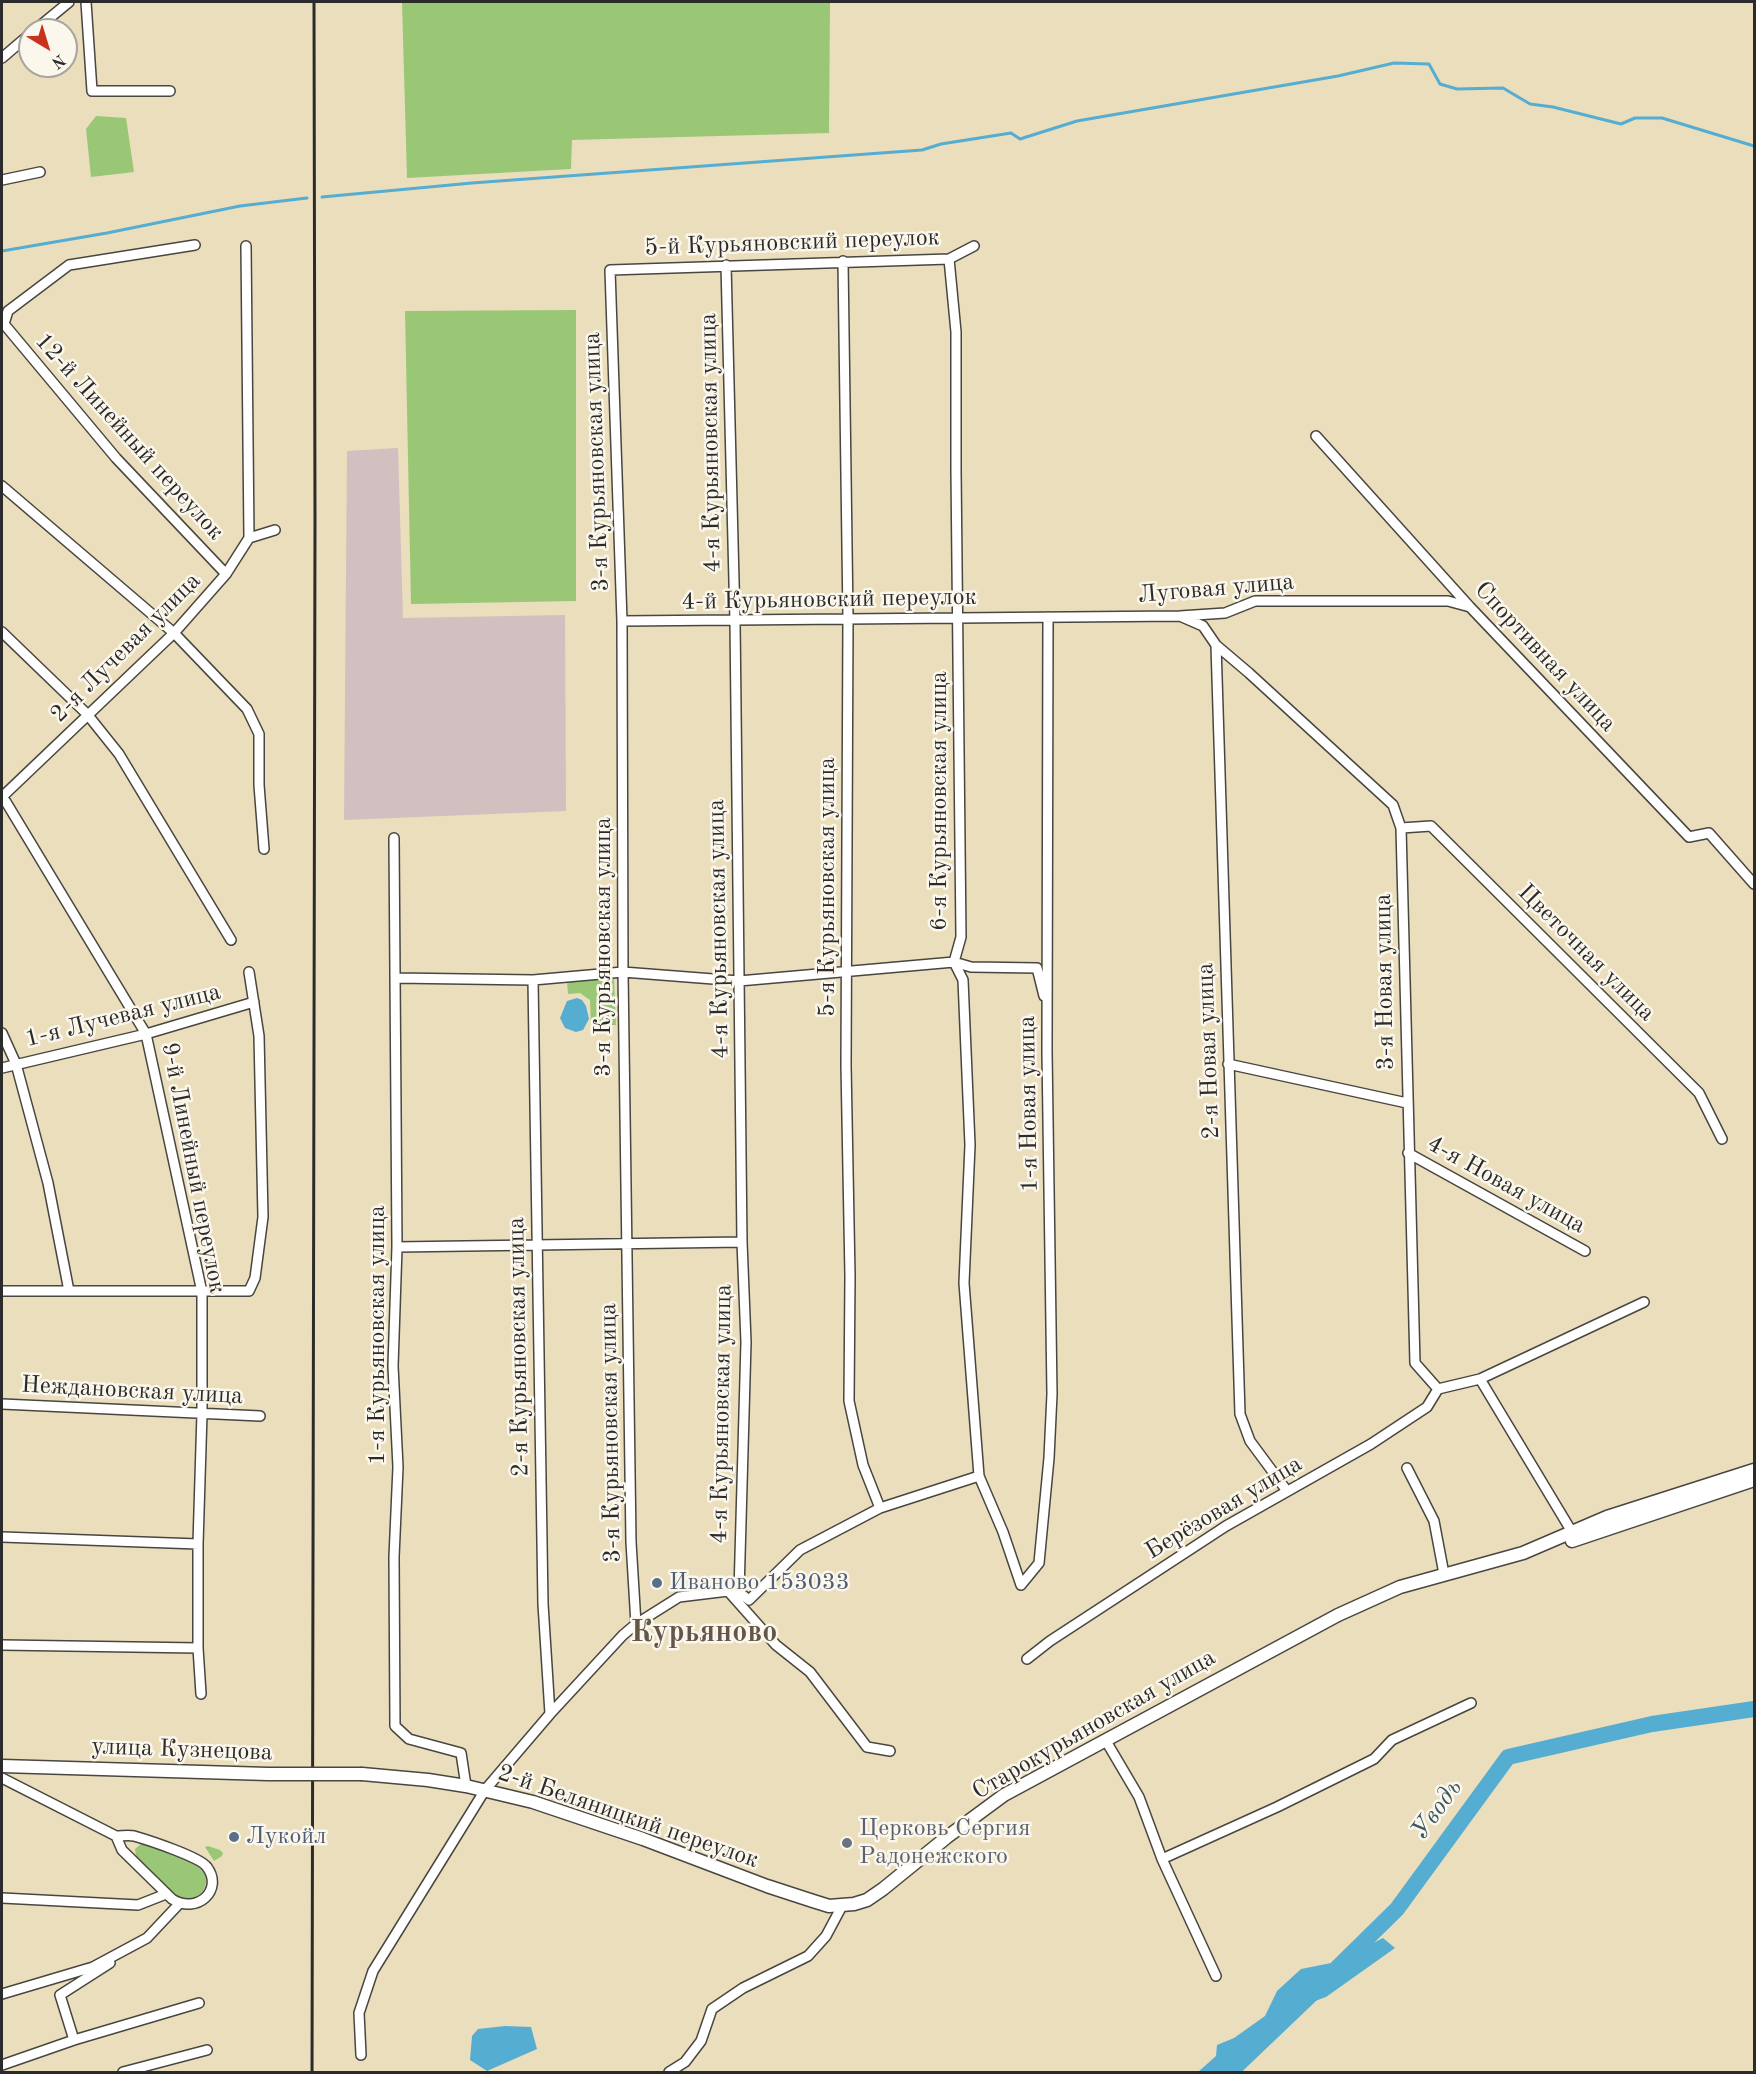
<!DOCTYPE html>
<html>
<head>
<meta charset="utf-8">
<style>
	body { margin:0 }
	#map { position:relative; width:1756px; height:2074px; overflow:hidden; background:#ebdebc; font-family:"Old Standard TT",serif }
	canvas { display:block }
	.frame { position:absolute; inset:0; border:3px solid #2b2b2b; pointer-events:none }
	.north { position:absolute; left:18px; top:18px; width:60px; height:60px; box-sizing:border-box; background:#fbf7ec; border:2px solid #a8a59f; border-radius:50%; rotate:142deg; font-size:16px; font-weight:700; line-height:24px; text-align:center; color:#2b2b2b }
	.north::after { content:''; display:block; margin:auto; width:21px; height:27px; background:#c8321e; clip-path:polygon(50% 0,100% 100%,50% 72%,0 100%) }
</style>
</head>
<body>
<div id="map">
<canvas width="1756" height="2074"></canvas>
<div class="frame"></div>
<div class="north">N</div>
</div>
<script>
const ctx = document.querySelector('canvas').getContext('2d');
ctx.lineJoin = 'round';
function fillPath(path, color) { ctx.fillStyle = color; ctx.fill(path, 'evenodd'); }
function trace(path, color, width, dash) { ctx.strokeStyle = color; ctx.lineWidth = width; ctx.lineCap = dash ? 'butt' : 'round'; ctx.setLineDash(dash || []); ctx.stroke(path); }
function drawText(font, color, halo, rows, align = 'center') {
  ctx.font = font + ' "Old Standard TT",serif'; ctx.lineWidth = 5; ctx.setLineDash([]); ctx.textBaseline = 'middle'; ctx.strokeStyle = halo; ctx.fillStyle = color; for (const [text, x, y, turn = 0] of rows) {
    ctx.save(); ctx.translate(x, y); ctx.rotate((+turn || 0) * Math.PI / 180); ctx.textAlign = isNaN(turn) ? turn : align; if (halo) ctx.strokeText(text, 0, 0); ctx.fillText(text, 0, 0); ctx.restore();
  }
}
fillPath(new Path2D(`
	M398,448L403,618L565,615L566,811L344,820L347,451Z`), '#d2bfc0');
fillPath(new Path2D(`
	M402,2H830L829,133L572,140L571,169L407,178Z
	M96,116L126,118L134,172L91,177L86,129Z
	M576,310V601L411,604L405,311Z
	M614,978L616,1025L591,1026L590,1000L580,993L568,994L567,981Z
	M142,1843C154,1845 198,1862 204,1873C212,1888 195,1905 180,1898C168,1893 146,1867 136,1857L135,1849Z
	M208,1846L220,1850L223,1853L222,1856L214,1861L205,1847Z`), '#99c776');
fillPath(new Path2D(`
	M577,998L582,1000L586,1006L589,1019L583,1030L576,1032L565,1028L560,1018L567,1001Z
	M1383,1938L1395,1948L1326,1997L1282,2013L1273,2033L1240,2056L1226,2072H1198L1216,2056L1217,2045L1234,2038L1265,2016L1277,1991L1301,1969L1336,1962Z
	M505,2026L531,2027L537,2049L487,2071L470,2060L472,2036L478,2029Z`), '#55add2');
trace(new Path2D(`
	M322,197L472,183L922,150L941,144L1011,133L1020,139L1077,121L1338,76L1394,63L1429,64L1440,84L1457,89L1503,88L1530,104L1553,107L1621,124L1635,118H1662L1754,146
	M2,251L107,233L240,206L307,198`), '#55add2', 3);
trace(new Path2D(`
	M1337,1968L1397,1909L1508,1757L1652,1724L1754,1709
	M1230,2072L1315,1991`), '#55add2', 16);
const street = new Path2D(`
	M86,2L92,91H170
	M35,30L69,2
	M2,58L30,34
	M2,180L40,172
	M195,245L69,265L8,311L4,324L116,458L226,574
	M246,246L249,538
	M949,259L956,332V471L961,937L954,962L963,980L970,1145L964,1283L979,1476L1003,1532L1021,1585
	M843,261L848,618L846,1065L850,1276L849,1401L863,1465L880,1508
	M726,265L735,621L742,1242L746,1342L739,1592
	M1316,436L1470,607L1689,837L1709,833L1754,884
	M2,486L174,633L247,709L259,734V785L264,849
	M1180,616L1203,626L1216,645L1240,1414L1250,1441L1287,1491
	M622,621L1180,616L1225,613L1255,601H1448L1470,607
	M2,632L87,714L119,754L231,940
	M1216,645L1249,673L1393,805L1401,828L1415,1363L1438,1389
	M2,797L174,633L226,574L249,538L275,530
	M2,798L6,802L146,1034L202,1292V1413L198,1544V1648L201,1694
	M1401,828L1431,826L1699,1093L1722,1139
	M394,838L397,1247L393,1366L398,1467L394,1557L395,1726L409,1739L461,1753L466,1786
	M396,978L533,980L623,972L739,981L954,962L971,967L1037,968L1044,996
	M533,980L543,1604L550,1714
	M2,1033L16,1064L48,1183L69,1291
	M1228,1064L1407,1103
	M2,1068L146,1034L254,1002
	M1408,1153L1585,1251
	M397,1247L742,1242
	M2,1291H249L255,1278L263,1217L259,1036L249,972
	M1480,1379L1575,1537
	M1438,1389L1480,1379L1644,1302
	M2,1404L260,1416
	M1407,1468L1434,1521L1444,1574
	M2,1537L198,1544
	M1021,1585L1039,1563L1049,1458L1052,1394L1047,1052L1048,617
	M728,1591L776,1645L810,1672L867,1747L890,1751
	M636,1624L631,1542L623,972L622,621L610,270L949,259L974,246
	M2,1645L198,1648
	M1027,1659L1050,1641L1226,1526L1371,1444L1427,1407L1438,1389
	M1106,1741L1139,1797L1162,1859L1216,1976
	M2,1778L116,1836C122,1836 129,1835 134,1836C148,1840 200,1857 207,1867C224,1890 197,1915 172,1899L122,1850L116,1836
	M1162,1859L1277,1807L1374,1759L1392,1740L1471,1703
	M2,1898L138,1905L166,1894
	M2,1994L93,1967L147,1938L179,1904
	M74,2040L60,1995L110,1963
	M361,2055L359,2013L373,1971L485,1790L550,1714L623,1635L636,1624L679,1597L728,1591L739,1592L749,1600L800,1550L880,1508L979,1476
	M2,2065L74,2040L199,2003
	M123,2072L207,2050
	M669,2072L685,2062L701,2041L712,2009L743,1988L808,1956L826,1936L842,1906`);
const secondary = new Path2D(`
	M1572,1541L1754,1480
	M362,1774L428,1780L466,1786L533,1802L643,1839L767,1886L813,1901L829,1906L854,1904L867,1900L883,1889L947,1837L1004,1795L1338,1615L1400,1587L1523,1553L1607,1517L1754,1470`);
trace(street, '#484641', 12);
trace(secondary, '#484641', 15);
trace(street, '#fff', 9);
trace(secondary, '#fff', 12);
trace(new Path2D(`
	M312,2072L315,522L314,2`), '#2b2b2b', 3);
const secondaryBridge = new Path2D(`
	M2,1766L268,1774H362`);
trace(secondaryBridge, '#484641', 15, []);
trace(secondaryBridge, '#fff', 12);
for (const [x, y, r, color] of [
	[657,1583,6,"#5c6f8a"],
	[234,1837,6,"#5c6f8a"],
	[847,1843,6,"#6b7280"]
]) { const dot = new Path2D(); dot.arc(x, y, r, 0, 2 * Math.PI); ctx.fillStyle = color; ctx.fill(dot); trace(dot, '#fbf7ec', 2); }
drawText('24px', '#2b2b2b', '#fbf7ec', [
	["5-й Курьяновский переулок",792,243,-2],
	["12-й Линейный переулок",129,437,48],
	["4-я Курьяновская улица",711,443,-91],
	["3-я Курьяновская улица",597,462,-92],
	["Луговая улица",1216,589,-5],
	["4-й Курьяновский переулок",829,600,-1],
	["2-я Лучевая улица",126,648,-45],
	["Спортивная улица",1545,657,47],
	["6-я Курьяновская улица",940,801,-90],
	["5-я Курьяновская улица",828,887,-90],
	["4-я Курьяновская улица",719,929,-91],
	["3-я Курьяновская улица",604,947,-90],
	["Цветочная улица",1586,953,45],
	["3-я Новая улица",1385,982,-91],
	["1-я Лучевая улица",123,1016,-14],
	["2-я Новая улица",1209,1051,-92],
	["1-я Новая улица",1029,1104,-91],
	["9-й Линейный переулок",193,1168,79],
	["4-я Новая улица",1506,1185,29],
	["1-я Курьяновская улица",378,1335,-90],
	["2-я Курьяновская улица",519,1347,-91],
	["Неждановская улица",132,1391,3],
	["4-я Курьяновская улица",722,1414,-89],
	["3-я Курьяновская улица",611,1433,-91],
	["Берёзовая улица",1224,1508,-31],
	["Старокурьяновская улица",1094,1725,-30],
	["улица Кузнецова",182,1750,2],
	["2-й Беляницкий переулок",628,1817,19]
]);
drawText('24px', '#4e5e75', '#fbf7ec', [
	["Иваново 153033",669,1583],
	["Лукойл",246,1837]
], 'left');
drawText('24px', '#5b616d', '#fbf7ec', [
	["Церковь Сергия",859,1829],
	["Радонежского",859,1857]
], 'left');
drawText('italic 26px', '#3a5865', '#fbf7ec', [
	["Уводь",1437,1810,-54]
]);
drawText('bold 30px', '#65564a', '#fbf7ec', [
	["Курьяново",704,1633]
]);
</script>
</body>
</html>
